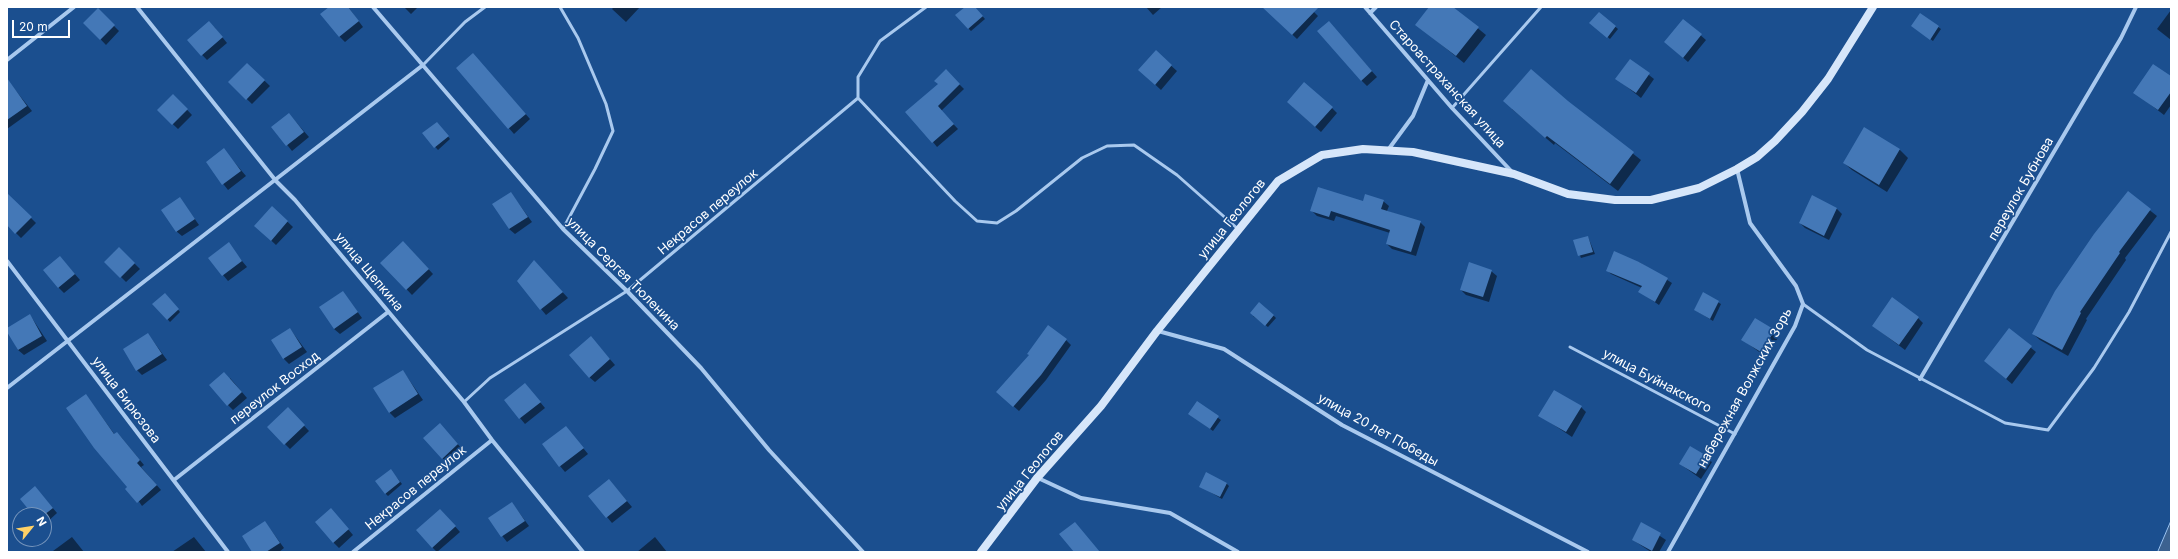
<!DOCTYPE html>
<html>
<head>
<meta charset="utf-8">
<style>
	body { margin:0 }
	#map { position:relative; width:2178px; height:559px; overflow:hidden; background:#1b4f8f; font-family:Inter,sans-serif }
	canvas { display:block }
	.frame { position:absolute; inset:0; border:8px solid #fff; pointer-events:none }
	.north { position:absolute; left:12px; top:507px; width:40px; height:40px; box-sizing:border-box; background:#1b4f8f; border:1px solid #7695bc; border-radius:50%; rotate:60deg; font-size:11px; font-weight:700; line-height:16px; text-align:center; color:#fff }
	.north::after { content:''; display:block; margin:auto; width:14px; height:18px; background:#ffd166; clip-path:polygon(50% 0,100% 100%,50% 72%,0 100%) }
	.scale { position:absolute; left:12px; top:20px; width:58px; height:18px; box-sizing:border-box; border:2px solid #fff; border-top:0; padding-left:5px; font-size:12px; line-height:14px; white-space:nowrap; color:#fff; -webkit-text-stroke:3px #1b4f8f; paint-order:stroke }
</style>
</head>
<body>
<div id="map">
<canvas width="2178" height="559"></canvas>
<div class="frame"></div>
<div class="north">N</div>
<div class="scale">20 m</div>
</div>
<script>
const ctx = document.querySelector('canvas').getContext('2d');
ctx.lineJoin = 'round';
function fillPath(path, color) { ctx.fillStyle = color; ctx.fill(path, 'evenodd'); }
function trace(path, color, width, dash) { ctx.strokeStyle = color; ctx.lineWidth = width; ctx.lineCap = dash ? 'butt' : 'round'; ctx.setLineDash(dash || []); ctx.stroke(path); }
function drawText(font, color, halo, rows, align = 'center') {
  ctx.font = font + ' Inter,sans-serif'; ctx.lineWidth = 3.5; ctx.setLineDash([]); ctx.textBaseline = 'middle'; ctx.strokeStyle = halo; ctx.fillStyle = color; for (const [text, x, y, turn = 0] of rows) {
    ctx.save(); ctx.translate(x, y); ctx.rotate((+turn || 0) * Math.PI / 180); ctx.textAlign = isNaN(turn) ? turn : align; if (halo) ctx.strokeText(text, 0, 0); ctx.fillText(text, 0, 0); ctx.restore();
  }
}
const water = new Path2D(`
	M2171,521V552H2158Z`);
fillPath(water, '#3c6290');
trace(water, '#9cc4f0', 1);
fillPath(new Path2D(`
	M331,7H348L363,27L345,42L339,36Z
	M404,7H418L411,14Z
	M614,7H640L626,22L612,9Z
	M966,7H974L985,19L971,31L968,28Z
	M1146,7H1162L1153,15Z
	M1271,7H1309L1318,16L1297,39L1267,10Z
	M1430,7H1452L1486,35L1464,63L1417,25Z
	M98,10L119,31L106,45L85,23Z
	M2171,10V40L2157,29Z
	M1599,13L1618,29L1610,39L1593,25Z
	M1920,14L1941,29L1933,41L1912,26Z
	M1683,20L1706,40L1688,62L1671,47Z
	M214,27L227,43L207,60L188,40Z
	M1334,28L1377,77L1367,86L1361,80Z
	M1156,52L1177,71L1161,90L1145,75Z
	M478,60L530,119L514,134L457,68Z
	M1630,60L1654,79L1641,98L1617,79Z
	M247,64L270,86L252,104L229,82Z
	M946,71L964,89L941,111L958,129L937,147L933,142L939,84Z
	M2171,77V105L2164,115L2134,92Z
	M12,86L32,111L7,129V89Z
	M173,95L192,115L178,129L158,110Z
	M1568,102L1641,160L1618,191L1555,143L1554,145L1512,109Z
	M1293,107L1332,108L1337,113L1321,132Z
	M289,114L309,137L292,151L273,127Z
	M439,125L450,139L438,150L424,134Z
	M1864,129L1900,150L1908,158L1887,192L1852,170L1844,163Z
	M224,150L246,176L228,190L207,163Z
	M511,193L532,222L515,234L509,229Z
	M2128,193L2157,216L2125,258L2126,260L2086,319L2087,320L2068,356L2040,340L2033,334Z
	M1813,197L1837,209L1842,214L1829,240L1805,228L1800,223Z
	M180,198L199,225L182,236L176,231Z
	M12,199L36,223L21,238L7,224V204Z
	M1383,201L1389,206L1387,211L1420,222L1425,227L1416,256L1392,249L1387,244L1390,233L1336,216L1334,221L1317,216L1311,210Z
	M272,207L293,227L276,245L261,231Z
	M1588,237L1595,254L1581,258L1574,241Z
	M228,244L247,267L228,281L209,258Z
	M119,248L140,269L126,282L106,262Z
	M409,248L433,274L412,295L382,263Z
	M60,257L80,280L64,293L58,287Z
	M1639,262L1672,283L1659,305L1640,292L1642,288L1611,274L1607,270Z
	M539,267L568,298L546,315L518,281Z
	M1491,271L1497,276L1489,302L1466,295L1461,290Z
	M343,292L362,318L340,334L334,329Z
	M165,294L180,312L170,322L154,304Z
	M1703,294L1721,304L1713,321L1695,310Z
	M30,315L47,341L24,355L18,350L7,329Z
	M1273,315L1276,318L1268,327L1253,316Z
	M1918,318L1923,323L1905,350L1873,326Z
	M290,329L307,352L289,364L284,359Z
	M2009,330L2036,352L2012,384L1985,361Z
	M1774,331L1779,336L1766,357L1743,340Z
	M148,334L167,360L142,375L137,370Z
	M1066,340L1071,345L1046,380L1019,411L1003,397Z
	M596,343L615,365L595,382L589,377Z
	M403,371L423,400L395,418L389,412Z
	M230,378L247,398L233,410L228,405Z
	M525,384L545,408L525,424L505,400Z
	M86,395L115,435L117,433L121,437L144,465L141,467L161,490L142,506L129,487Z
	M1197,403L1221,420L1213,431L1192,416Z
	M1581,407L1586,412L1572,437L1539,415Z
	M293,414L309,431L290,449L285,444Z
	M566,427L588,454L565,472L560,466Z
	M445,430L463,450L448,463L442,458Z
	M1691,447L1712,462L1701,479L1680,464Z
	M393,473L402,484L388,496L385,493Z
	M609,480L632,507L612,523L607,517Z
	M1226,483L1229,486L1222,499L1200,486Z
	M40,493L57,513L44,525V515H34Z
	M512,503L529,526L507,542L489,519Z
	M336,515L353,535L339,548L333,542Z
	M445,515L460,532L437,552L432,547Z
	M265,522L284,548L279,552H253Z
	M1642,524L1666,540L1659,552H1651L1633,540Z
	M72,537L84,552H53V551Z
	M194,537L206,552H172Z
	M655,537L667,552H637Z`), '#0007');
fillPath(new Path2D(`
	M329,7H348L359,21L339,37L320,14Z
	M965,7H975L983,16L968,29L955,15Z
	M1262,7H1319L1292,35Z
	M1429,7H1453L1479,27L1456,56L1415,25Z
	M98,8L115,25L100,40L83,23Z
	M1599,12L1616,26L1607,38L1589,23Z
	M1920,13L1939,26L1930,40L1911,26Z
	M1683,19L1702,34L1683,58L1664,42Z
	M209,21L223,37L201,56L187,40Z
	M1329,21L1372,71L1361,81L1317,31Z
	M1156,50L1172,65L1155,85L1138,70Z
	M473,53L526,114L508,129L456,68Z
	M1630,59L1650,73L1636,93L1615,79Z
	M247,63L265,80L246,100L228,82Z
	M2153,64L2171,76V92L2158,110L2133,93Z
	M946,69L960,84L938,106L954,124L932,143L905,112L938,84L934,81Z
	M1531,69L1568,101L1634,152L1610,184L1547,136L1545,138L1503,101Z
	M7,78L27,106L7,120Z
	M1304,82L1333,107L1315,127L1287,102Z
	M173,94L188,109L172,125L157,110Z
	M289,113L304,132L286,146L271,127Z
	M437,122L449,136L434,148L422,133Z
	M1864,127L1900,149L1879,185L1843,163Z
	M224,148L241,171L222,185L206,162Z
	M1318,187L1363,201L1365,194L1384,200L1381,209L1421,221L1411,252L1386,244L1390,230L1331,211L1329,217L1310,211Z
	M2128,191L2151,209L2119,252L2120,253L2080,312L2081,313L2062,350L2032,334L2055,291L2094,234Z
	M511,192L528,217L509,229L492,204Z
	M7,193L32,217L15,234L7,225Z
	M1812,195L1837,208L1824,236L1799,223Z
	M180,197L195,219L176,232L161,210Z
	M272,206L288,221L271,241L254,226Z
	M1588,236L1593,252L1578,256L1573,240Z
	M403,241L429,269L406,290L380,263Z
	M229,242L242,261L222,276L208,258Z
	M119,247L135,263L120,278L104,262Z
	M1614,251L1639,262L1668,278L1655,302L1638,292L1642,286L1606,271Z
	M60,256L75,274L58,288L43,270Z
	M534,260L563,292L540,310L517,281Z
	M1469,262L1492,270L1483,297L1460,290Z
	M343,291L358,312L334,329L319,307Z
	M1703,292L1719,301L1710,319L1694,310Z
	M165,293L179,309L167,320L152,304Z
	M1892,297L1919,317L1899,345L1872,326Z
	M1259,302L1274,315L1265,326L1250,313Z
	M30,314L42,336L18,350L7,332V328Z
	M1755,318L1775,330L1761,352L1741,340Z
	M1048,325L1067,339L1041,375L1013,407L996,392L1029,355L1027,354Z
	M290,328L302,347L283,359L271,340Z
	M2009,328L2032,346L2006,379L1984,361Z
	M148,333L162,354L136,371L123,349Z
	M591,336L610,359L589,378L569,355Z
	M403,370L418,394L389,413L373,388Z
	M224,372L242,392L227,406L209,385Z
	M525,383L541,402L519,419L504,400Z
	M1554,390L1582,406L1566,432L1538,416Z
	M86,394L114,434L117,432L140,460L137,463L157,485L137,503L125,489L127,487L94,448L66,408Z
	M1197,401L1219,416L1210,429L1188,414Z
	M288,407L305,425L284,445L267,427Z
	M440,423L458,444L442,459L423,438Z
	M566,426L584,448L559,467L542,444Z
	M1690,446L1707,456L1696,474L1679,464Z
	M391,469L400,482L385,494L375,481Z
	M1206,472L1227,483L1220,497L1199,487Z
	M609,479L627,501L606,518L588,496Z
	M35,486L53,508L44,515H33L20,499Z
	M512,502L525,521L501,537L488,518Z
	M331,508L349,529L333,543L315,522Z
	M440,509L456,526L432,548L416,530Z
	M265,521L280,543L266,552H252L242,536Z
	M1075,522L1100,552H1074L1059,534Z
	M1641,522L1661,533L1652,551L1632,540Z`), '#4478b7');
trace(new Path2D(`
	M560,7L578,38L606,104L613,131L595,169L563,229
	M423,65L465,22L485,7
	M858,98L955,201L977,221L997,223L1016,211L1082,158L1107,146L1134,145L1177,175L1238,229
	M1452,108L1541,7
	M1803,304L1867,350L2005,423L2048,430L2094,368L2129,312L2171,232
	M1570,347L1735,434
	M464,402L490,378L627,291L858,98V77L880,41L926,7`), '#a9c9ee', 3);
trace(new Path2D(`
	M137,7L276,181L295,200L464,402L492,440L583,552
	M373,7L563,229L627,291L701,368L769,450L863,552
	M1365,7L1452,108L1513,173
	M1370,13L1376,7
	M7,60L74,7
	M1388,150L1413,116L1428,80
	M7,261L228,552
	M1158,331L1224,349L1342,425L1588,552
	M1920,379L2121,38L2136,7
	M7,388L423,65
	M1038,478L1081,498L1170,513L1238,552
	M174,480L388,312
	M353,552L492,440
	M1668,552L1795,326L1803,304L1796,286L1750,223L1737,169`), '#a9c9ee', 4);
trace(new Path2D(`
	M981,552L1037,478L1101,406L1157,331L1278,181L1322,155L1363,149L1413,152L1514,174L1568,194L1615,200H1651L1699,188L1737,169L1757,157L1775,141L1802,112L1828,79L1873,7`), '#d6e6fa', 8);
drawText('13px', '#fff', '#1b4f8f', [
	["Староастраханская улица",1447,84,48],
	["переулок Бубнова",2021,189,-60],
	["Некрасов переулок",708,212,-40],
	["улица Геологов",1232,219,-51],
	["улица Щепкина",369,272,50],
	["улица Сергея Тюленина",623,274,45],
	["улица Буйнакского",1657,381,28],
	["переулок Восход",275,388,-38],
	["набережная Волжских Зорь",1745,388,-61],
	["улица Бирюзова",126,400,53],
	["улица 20 лет Победы",1378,430,29],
	["улица Геологов",1030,471,-51],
	["Некрасов переулок",416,488,-39]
]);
</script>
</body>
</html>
